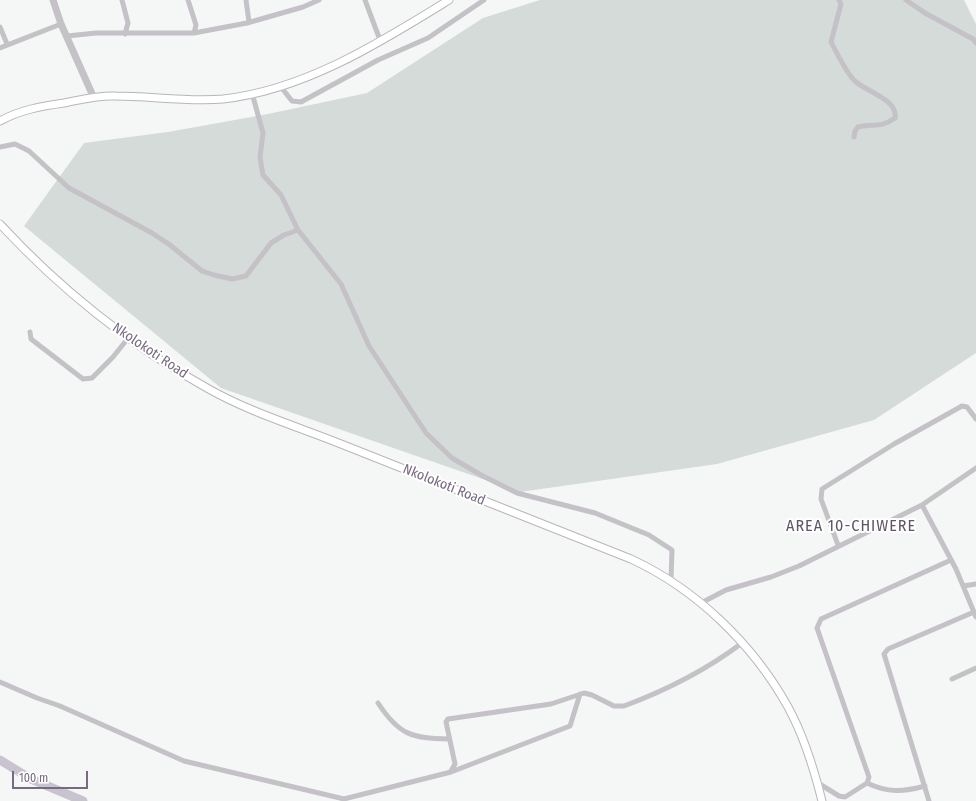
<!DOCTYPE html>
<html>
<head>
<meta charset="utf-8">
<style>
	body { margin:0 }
	#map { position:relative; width:976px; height:801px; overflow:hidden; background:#f4f7f5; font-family:"Fira Sans Condensed",sans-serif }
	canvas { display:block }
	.scale { position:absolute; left:12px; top:771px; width:76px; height:18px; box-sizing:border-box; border:2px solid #786a81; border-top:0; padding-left:5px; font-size:12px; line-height:14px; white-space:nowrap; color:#786a81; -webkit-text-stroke:3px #fff; paint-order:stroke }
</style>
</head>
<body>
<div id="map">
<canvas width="976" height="801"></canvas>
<div class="scale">100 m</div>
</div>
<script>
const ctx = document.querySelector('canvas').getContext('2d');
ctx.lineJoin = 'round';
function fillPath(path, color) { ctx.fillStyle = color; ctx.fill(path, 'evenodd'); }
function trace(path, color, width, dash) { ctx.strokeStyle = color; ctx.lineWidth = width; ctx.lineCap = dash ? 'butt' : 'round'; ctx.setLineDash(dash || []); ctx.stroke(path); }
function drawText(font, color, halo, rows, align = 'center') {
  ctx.font = font + ' "Fira Sans Condensed",sans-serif'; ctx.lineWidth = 4; ctx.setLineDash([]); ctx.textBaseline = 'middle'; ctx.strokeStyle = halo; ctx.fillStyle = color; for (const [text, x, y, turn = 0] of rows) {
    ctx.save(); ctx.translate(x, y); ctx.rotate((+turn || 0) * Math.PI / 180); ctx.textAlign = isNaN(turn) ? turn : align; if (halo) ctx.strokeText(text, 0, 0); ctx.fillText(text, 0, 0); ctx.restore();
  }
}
fillPath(new Path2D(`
	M540,0H964L976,24V353L874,420L717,464L520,492L221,388L24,226L84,143L168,132L268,114L367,93L483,18Z`), '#d4dbd9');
trace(new Path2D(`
	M0,760L31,779L83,801`), '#c8c3ce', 9);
const secondary = new Path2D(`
	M0,121C20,110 42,106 64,103C81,100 97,95 115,96C151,96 187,102 223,99C305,90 381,42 449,0
	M0,224C59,288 131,346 207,388C249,412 296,426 341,444C437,482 534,520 631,559C696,589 753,644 788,707C804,736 814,769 822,801`);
trace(secondary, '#bab5bd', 9);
trace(new Path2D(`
	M122,0L128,23L125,34
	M188,0L196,25L194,33
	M246,0L249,22
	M365,0L380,40
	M839,0L841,4L831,42C837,53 847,75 856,82C868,92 898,100 895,118C879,129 875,123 858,127L855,131L854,137
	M906,0L925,13L973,39L976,43
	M0,27L7,44
	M67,36L96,33H194L247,23L303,7L319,0
	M0,48L61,24
	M281,87L292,101L301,102L378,60L428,38L484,0
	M252,93L263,133L260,157L263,175L281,195L298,230
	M0,147L15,144L29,151L69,188L152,233L170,245L202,271L214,275L232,279L246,276L271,243L284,235L298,230L341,284L369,346L426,433L452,458L481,475L517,493L595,513L649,535L672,550L671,580
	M30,332L31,339L83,379L92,378L113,357L129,337
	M922,505L956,569L976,617
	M838,545L821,499L822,489L894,444L962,406L967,407L976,419
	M963,586L976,584
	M701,603L726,590L771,577L799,566L922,505L976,468
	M952,679L976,668
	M0,682L37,698L60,706L184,761L344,799L451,772L570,726L580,694
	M378,703C399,735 411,738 449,739
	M451,771L455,764L446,722L448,719L551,704L584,693L592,695L614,706H624C667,690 705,671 742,643
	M818,783L839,796L845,797L867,783L869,777L817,628L821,619L951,560
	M867,783C888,793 903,792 925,786
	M929,801L884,654L888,649L974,612`), '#c4c1c7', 5);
trace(new Path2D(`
	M53,0L61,24L93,96`), '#c4c1c7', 7);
trace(secondary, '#fff', 7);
drawText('14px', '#786a81', '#fff', [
	["Nkolokoti Road",150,351,34],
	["Nkolokoti Road",444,485,22]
]);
ctx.letterSpacing = '1px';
drawText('16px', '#615667', '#fff', [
	["AREA 10-CHIWERE",851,527]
]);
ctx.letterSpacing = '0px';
</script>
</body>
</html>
